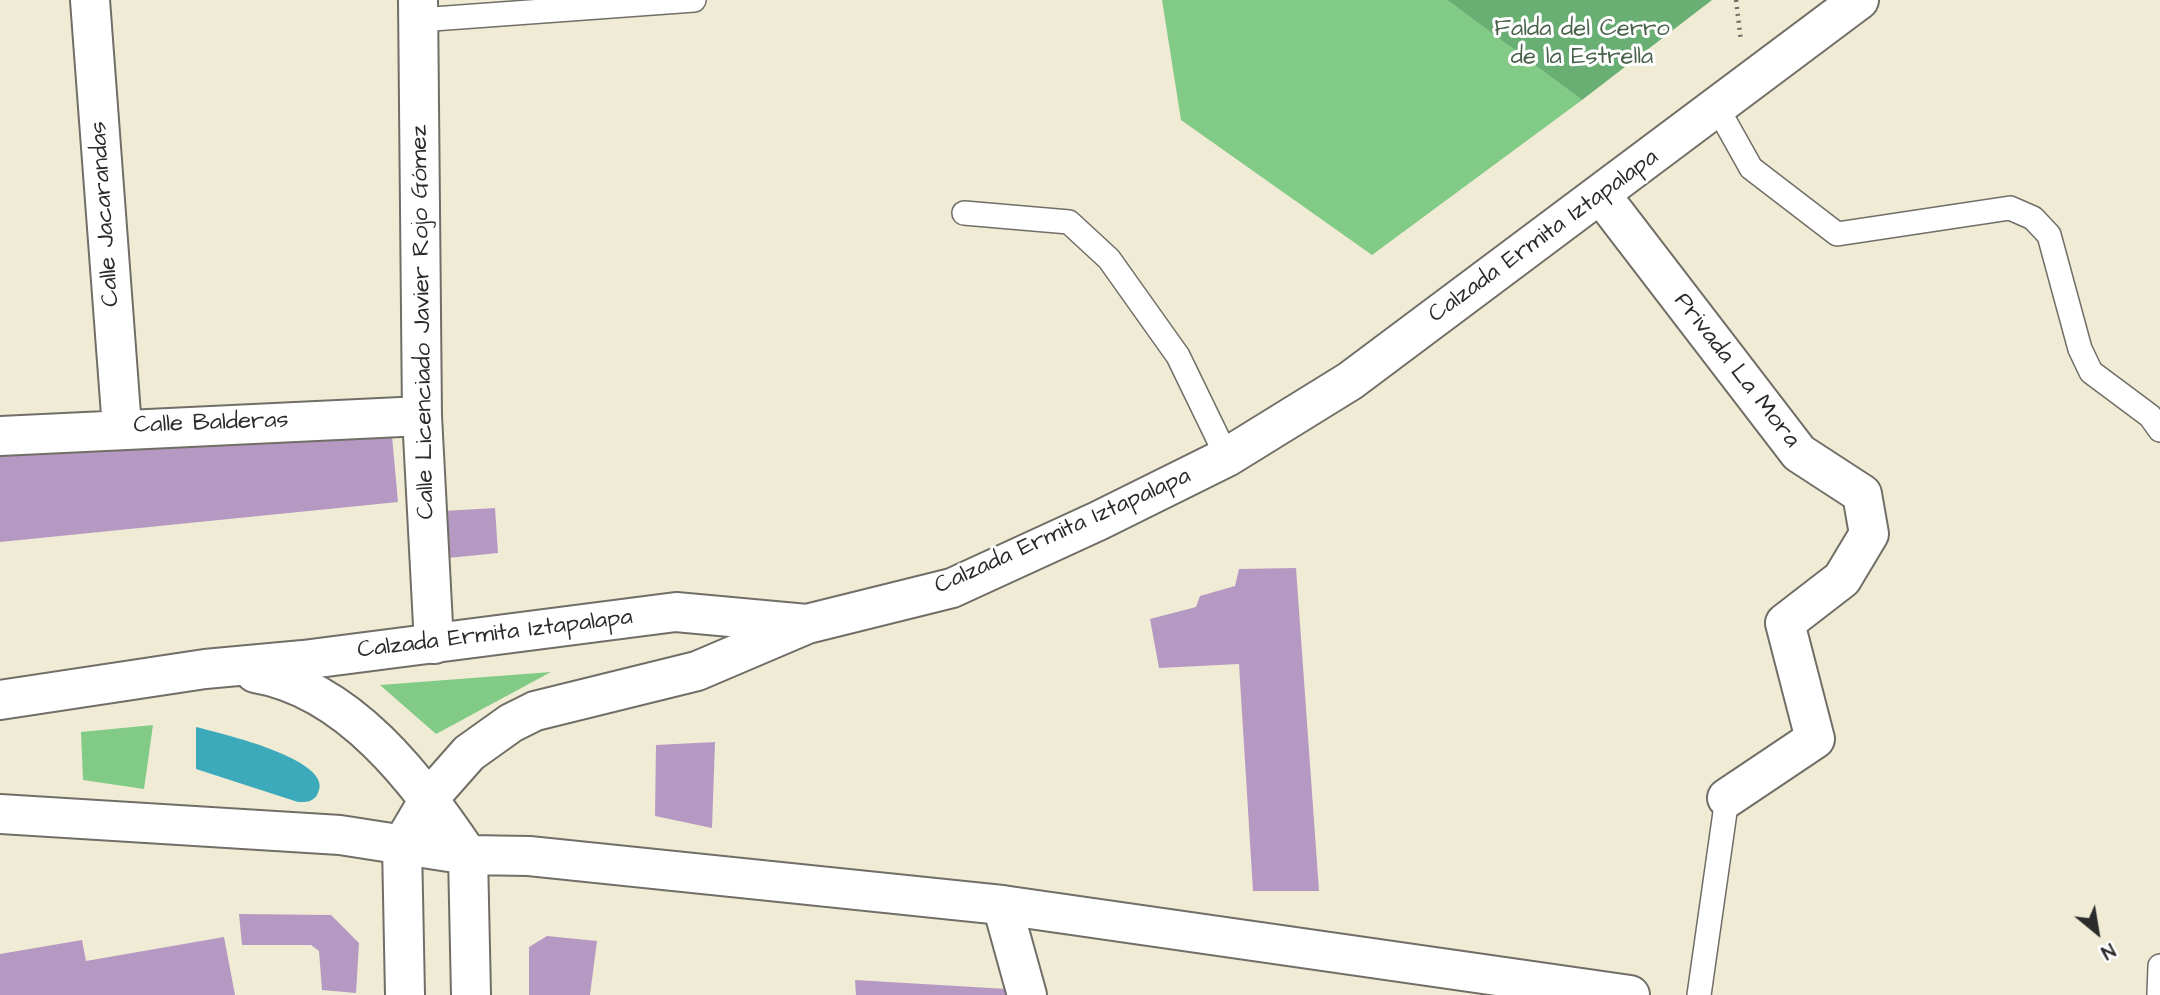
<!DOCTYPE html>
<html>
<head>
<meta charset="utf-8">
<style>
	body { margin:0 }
	#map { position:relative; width:2160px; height:995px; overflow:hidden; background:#f0ebd5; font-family:"Architects Daughter",sans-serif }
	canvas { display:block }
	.north { position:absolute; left:2062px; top:897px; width:70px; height:70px; -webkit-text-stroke:5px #fff; paint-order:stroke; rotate:150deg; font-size:19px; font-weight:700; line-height:28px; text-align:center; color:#2b2b2b }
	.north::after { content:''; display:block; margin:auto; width:24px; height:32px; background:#2b2b2b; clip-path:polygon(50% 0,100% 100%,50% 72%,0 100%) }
</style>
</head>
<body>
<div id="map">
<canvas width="2160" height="995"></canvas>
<div class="north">N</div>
</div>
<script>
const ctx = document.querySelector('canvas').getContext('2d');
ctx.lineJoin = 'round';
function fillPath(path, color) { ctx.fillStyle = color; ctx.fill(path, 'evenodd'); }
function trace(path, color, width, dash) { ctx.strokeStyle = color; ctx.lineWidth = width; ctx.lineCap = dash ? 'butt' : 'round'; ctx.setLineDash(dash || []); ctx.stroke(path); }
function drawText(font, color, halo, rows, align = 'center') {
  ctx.font = font + ' "Architects Daughter",sans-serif'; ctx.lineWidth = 6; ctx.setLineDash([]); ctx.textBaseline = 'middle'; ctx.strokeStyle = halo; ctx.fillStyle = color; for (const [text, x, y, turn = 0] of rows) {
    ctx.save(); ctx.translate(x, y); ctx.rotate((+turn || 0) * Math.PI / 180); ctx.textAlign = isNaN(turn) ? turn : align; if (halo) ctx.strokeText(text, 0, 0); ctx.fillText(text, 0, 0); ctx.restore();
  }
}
fillPath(new Path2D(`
	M1162,0H1447L1582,100L1372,255L1181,120Z
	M551,672L436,734L380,685Z
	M153,725L144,789L83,780L81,732Z`), '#82cb87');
fillPath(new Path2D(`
	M1447,0H1712L1582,100Z`), '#69af74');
fillPath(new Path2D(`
	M196,727C218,733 340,760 317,795C313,802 306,802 298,802L196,769Z`), '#3caabb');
fillPath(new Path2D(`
	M392,436L398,502L0,542V456Z
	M495,508L498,553L448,558L443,511Z
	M1296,568L1319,891H1253L1239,664L1159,668L1150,619L1196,607L1200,596L1235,586L1239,569Z
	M715,742L712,828L655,816L656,745Z
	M239,914L331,915L359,943L356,993L322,990L319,951L311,945H242Z
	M547,936L597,941L590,995H529V947Z
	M224,937L235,995H0V954L82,940L86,961Z
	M855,980L1007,989L1008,995H856Z`), '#b699c2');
const lane = new Path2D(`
	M419,20L694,0
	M1718,109L1751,168L1837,234L2010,208L2033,218L2049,235L2080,349L2091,372L2150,416L2160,430
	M964,213L1069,222L1109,259L1178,356L1227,457
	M1699,995L1727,798
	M2159,995L2160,966`);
const street = new Path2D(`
	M90,0L122,428
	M418,0L422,416L434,644
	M1601,195L1799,453L1862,494L1869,534L1842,579L1785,623L1815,739L1727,798
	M0,436L422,416
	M1002,905L1027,995`);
const primary = new Path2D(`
	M255,673C350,689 417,780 468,855
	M0,700L205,669L303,660L676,612L807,624L952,588L1098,521L1227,457L1350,381L1859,0
	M0,814L340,835L468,855L529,856L1002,905L1630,995
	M468,855L471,995
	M405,995L402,845L431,796L469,753L511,723L535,711L697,671L805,625`);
trace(lane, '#706e66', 26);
trace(street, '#706e66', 42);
trace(primary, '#706e66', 42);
trace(new Path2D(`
	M1736,0L1741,41`), '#706e66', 4.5, [2, 5]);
trace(lane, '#fff', 23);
trace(street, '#fff', 38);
trace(primary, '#fff', 38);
drawText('24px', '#49634b', '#fff', [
	["Falda del Cerro",1582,30],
	["de la Estrella",1582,58]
]);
drawText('24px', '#2b2b2b', '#fff', [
	["Calle Jacarandas",106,214,-94],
	["Calzada Ermita Iztapalapa",1544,237,-36],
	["Calle Licenciado Javier Rojo Gómez",424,322,-91],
	["Privada La Mora",1736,371,52],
	["Calle Balderas",211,424,-2],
	["Calzada Ermita Iztapalapa",1063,532,-24],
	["Calzada Ermita Iztapalapa",495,635,-7]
]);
</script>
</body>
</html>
